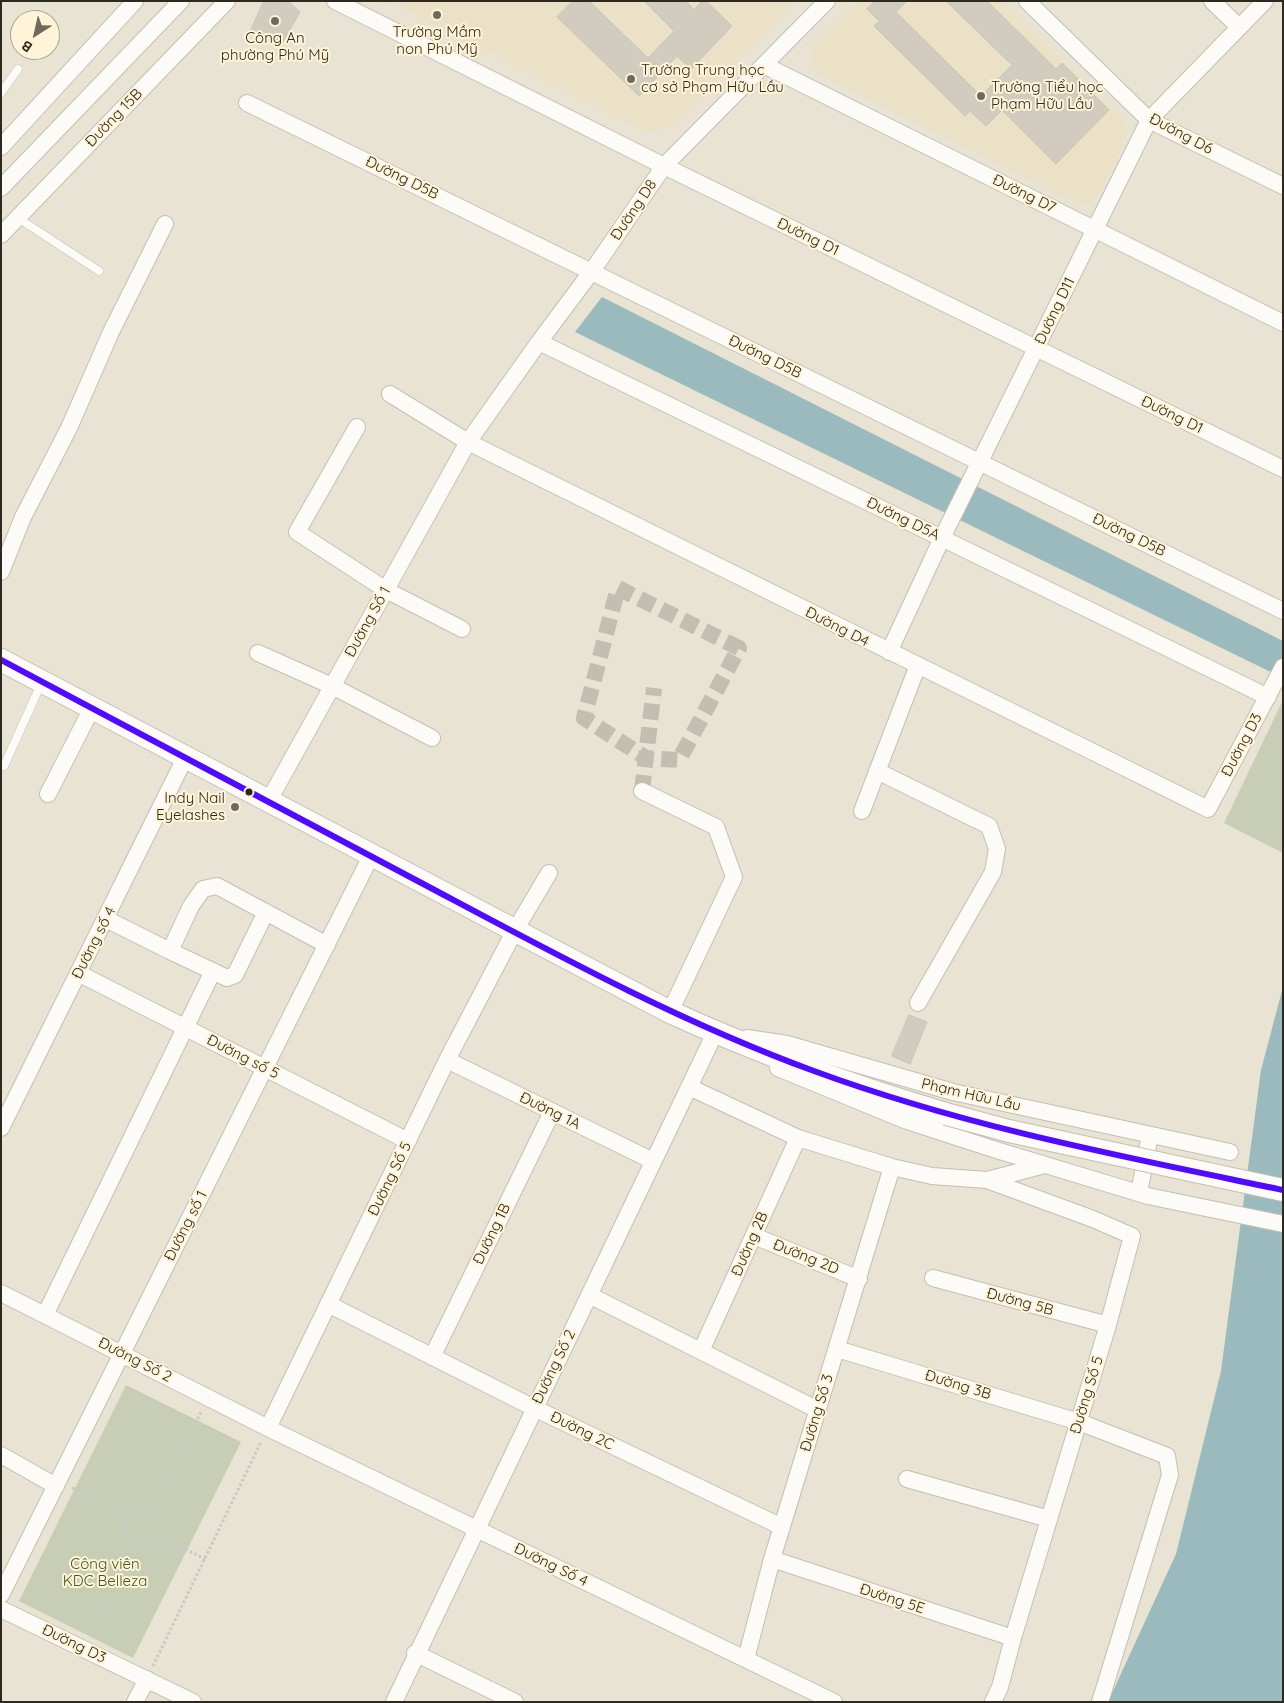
<!DOCTYPE html>
<html>
<head>
<meta charset="utf-8">
<style>
	body { margin:0 }
	#map { position:relative; width:1284px; height:1703px; overflow:hidden; background:#e8e3d3; font-family:Quicksand,sans-serif }
	canvas { display:block }
	.frame { position:absolute; inset:0; border:2px solid #2d291e; pointer-events:none }
	.north { position:absolute; left:10px; top:10px; width:50px; height:50px; box-sizing:border-box; background:#fff4d7; border:1px solid #aba38d; border-radius:50%; rotate:215deg; font-size:14px; font-weight:700; line-height:20px; text-align:center; color:#2d291e }
	.north::after { content:''; display:block; margin:auto; width:18px; height:22px; background:#6e6a5d; clip-path:polygon(50% 0,100% 100%,50% 72%,0 100%) }
</style>
</head>
<body>
<div id="map">
<canvas width="1284" height="1703"></canvas>
<div class="frame"></div>
<div class="north">B</div>
</div>
<script>
const ctx = document.querySelector('canvas').getContext('2d');
ctx.lineJoin = 'round';
function fillPath(path, color) { ctx.fillStyle = color; ctx.fill(path, 'evenodd'); }
function trace(path, color, width, dash) { ctx.strokeStyle = color; ctx.lineWidth = width; ctx.lineCap = dash ? 'butt' : 'round'; ctx.setLineDash(dash || []); ctx.stroke(path); }
function drawText(font, color, halo, rows, align = 'center') {
  ctx.font = font + ' Quicksand,sans-serif'; ctx.lineWidth = 4; ctx.setLineDash([]); ctx.textBaseline = 'middle'; ctx.strokeStyle = halo; ctx.fillStyle = color; for (const [text, x, y, turn = 0] of rows) {
    ctx.save(); ctx.translate(x, y); ctx.rotate((+turn || 0) * Math.PI / 180); ctx.textAlign = isNaN(turn) ? turn : align; if (halo) ctx.strokeText(text, 0, 0); ctx.fillText(text, 0, 0); ctx.restore();
  }
}
fillPath(new Path2D(`
	M387,1H796L669,129L646,131Z
	M858,1H1001L1124,120L1128,135L1096,199L1080,204L815,72L811,48Z`), '#ebe1c6');
fillPath(new Path2D(`
	M1283,700V853L1224,823Z
	M126,1385L241,1442L133,1658L19,1601Z`), '#c7ceb5');
fillPath(new Path2D(`
	M602,297L1283,641V678L575,332Z
	M1283,987V1702H1108L1176,1554L1221,1371L1261,1070Z`), '#9ababe');
const building = new Path2D(`
	M264,1H288L300,12L280,47L251,30Z
	M573,1H589L648,58L674,31L644,1H686L694,10L702,1H706L732,26L691,69L677,56L639,96L557,17Z
	M875,1H907L896,12L981,96L1012,65L946,1H987L1056,69L1062,63L1109,110L1056,164L1002,110L986,126L970,111L965,116L874,26L879,21L867,9Z
	M909,1015L927,1022L910,1064L892,1056Z`);
fillPath(building, '#d1ccbe');
trace(building, '#c9c4b8', 1);
trace(new Path2D(`
	M618,588L739,648L679,760L646,758L584,718Z
	M642,791L654,688`), '#c3beaf', 16, [16, 8]);
const service = new Path2D(`
	M1,93L18,69
	M18,218L99,271
	M1,764L4,766L41,684`);
const minor = new Path2D(`
	M335,1L664,166L1283,469
	M1027,1L1149,120L1283,186
	M1212,1L1239,27
	M764,65L1283,323
	M247,103L1283,611
	M1,147L135,1
	M1,188L181,1
	M1,235L227,1
	M539,342L1268,697
	M390,394L468,442L1208,809L1283,667
	M357,427L297,532L386,590L462,629
	M1,572L23,517L69,428L111,332L165,224
	M889,652L942,538L1149,120L1265,1
	M258,653L332,686L432,738
	M877,771L989,826L997,849L993,872L918,1003
	M642,791L716,827L734,877L670,1012
	M48,794L92,708
	M268,802L468,442L539,342L592,271L664,166L827,1
	M862,811L918,665
	M106,919L170,951L191,906L203,889L217,886L327,945
	M170,951L227,978L235,975L266,912
	M78,973L408,1141
	M747,1038L787,1044L953,1092L1230,1152
	M447,1060L653,1161
	M778,1068L907,1121L993,1149L1148,1196L1283,1224
	M689,1087L798,1138L892,1167L932,1176L987,1180L1045,1165
	M1,1128L185,758
	M987,1180L1093,1219L1132,1236L1108,1325L1013,1638L1000,1687L993,1702
	M1139,1193L1150,1135
	M754,1236L859,1279
	M933,1278L1108,1325
	M1,1293L268,1428L834,1702
	M589,1295L818,1410
	M330,1305L534,1408L782,1527
	M45,1315L213,971
	M837,1349L1079,1422L1167,1456L1170,1475L1100,1702
	M701,1351L798,1138
	M432,1357L552,1112
	M268,1428L447,1060L514,932L549,873
	M1,1455L56,1486
	M907,1479L1049,1519
	M772,1559L1013,1638
	M1,1595L371,856
	M1,1609L193,1702
	M415,1653L515,1702
	M746,1659L772,1559L892,1167
	M135,1702L147,1679
	M394,1702L715,1033`);
const secondary = new Path2D(`
	M1,660L670,1012C760,1053 851,1086 946,1114`);
trace(service, '#c4bfb3', 9);
trace(minor, '#c4bfb3', 18);
trace(secondary, '#c4bfb3', 24);
trace(new Path2D(`
	M72,1488L127,1517
	M124 1527a21 21 0 1 1 42 0a21 21 0 1 1-42 0Z
	M154,1509L202,1410
	M163,1538L205,1559
	M90,1635L134,1545
	M153,1666L261,1442`), '#cac8c3', 3, [2.5, 2.5]);
trace(service, '#fcfbf8', 8);
trace(minor, '#fcfbf8', 16);
trace(secondary, '#fcfbf8', 22);
const secondaryBridge = new Path2D(`
	M946,1114L1009,1131L1283,1190`);
trace(secondaryBridge, '#c4bfb3', 24, []);
trace(secondaryBridge, '#fcfbf8', 22);
trace(new Path2D(`
	M1,660C144,736 286,811 429,887C555,954 680,1022 814,1071C966,1127 1125,1157 1283,1190`), '#4f0aff', 6);
for (const [x, y, r, color] of [
	[437,15,5,"#6e6a5d"],
	[275,21,5,"#6e6a5d"],
	[631,79,5,"#6e6a5d"],
	[981,96,5,"#6e6a5d"],
	[249,792,4.5,"#2d291e"],
	[235,807,5,"#6e6a5d"]
]) { const dot = new Path2D(); dot.arc(x, y, r, 0, 2 * Math.PI); ctx.fillStyle = color; ctx.fill(dot); trace(dot, '#fff4d7', 2); }
drawText('15px', '#2d291e', '#fff4d7', [
	["Trường Mầm",437,32],
	["non Phú Mỹ",437,49],
	["Công An",275,38],
	["phường Phú Mỹ",275,55],
	["Trường Trung học",641,70,"left"],
	["cơ sở Phạm Hữu Lầu",641,87,"left"],
	["Trường Tiểu học",991,87,"left"],
	["Phạm Hữu Lầu",991,104,"left"],
	["Indy Nail",225,798,"right"],
	["Eyelashes",225,815,"right"]
]);
drawText('15px', '#2d291e', '#fff4d7', [
	["Đường 15B",114,118,-46],
	["Đường D6",1181,134,28],
	["Đường D5B",402,178,26],
	["Đường D7",1024,194,26],
	["Đường D8",634,210,-56],
	["Đường D1",808,237,26],
	["Đường D11",1055,311,-64],
	["Đường D5B",765,357,26],
	["Đường D1",1172,415,26],
	["Đường D5A",903,519,26],
	["Đường D5B",1129,535,26],
	["Đường Số 1",368,622,-61],
	["Đường D4",837,627,27],
	["Đường D3",1242,745,-62],
	["Đường số 4",94,943,-63],
	["Đường số 5",243,1057,27],
	["Phạm Hữu Lầu",971,1095,13],
	["Đường 1A",550,1111,26],
	["Đường Số 5",390,1179,-64],
	["Đường số 1",186,1226,-63],
	["Đường 1B",492,1234,-64],
	["Đường 2B",750,1244,-66],
	["Đường 2D",806,1257,22],
	["Đường 5B",1020,1302,15],
	["Đường Số 2",135,1360,27],
	["Đường Số 2",554,1367,-64],
	["Đường 3B",958,1385,17],
	["Đường Số 5",1087,1395,-73],
	["Đường Số 3",817,1413,-73],
	["Đường 2C",582,1431,26],
	["Đường Số 4",551,1565,26],
	["Đường 5E",892,1599,18],
	["Đường D3",74,1644,26]
]);
drawText('15px', '#405823', '#fff4d7', [
	["Công viên",105,1564],
	["KDC Belleza",105,1581]
]);
</script>
</body>
</html>
